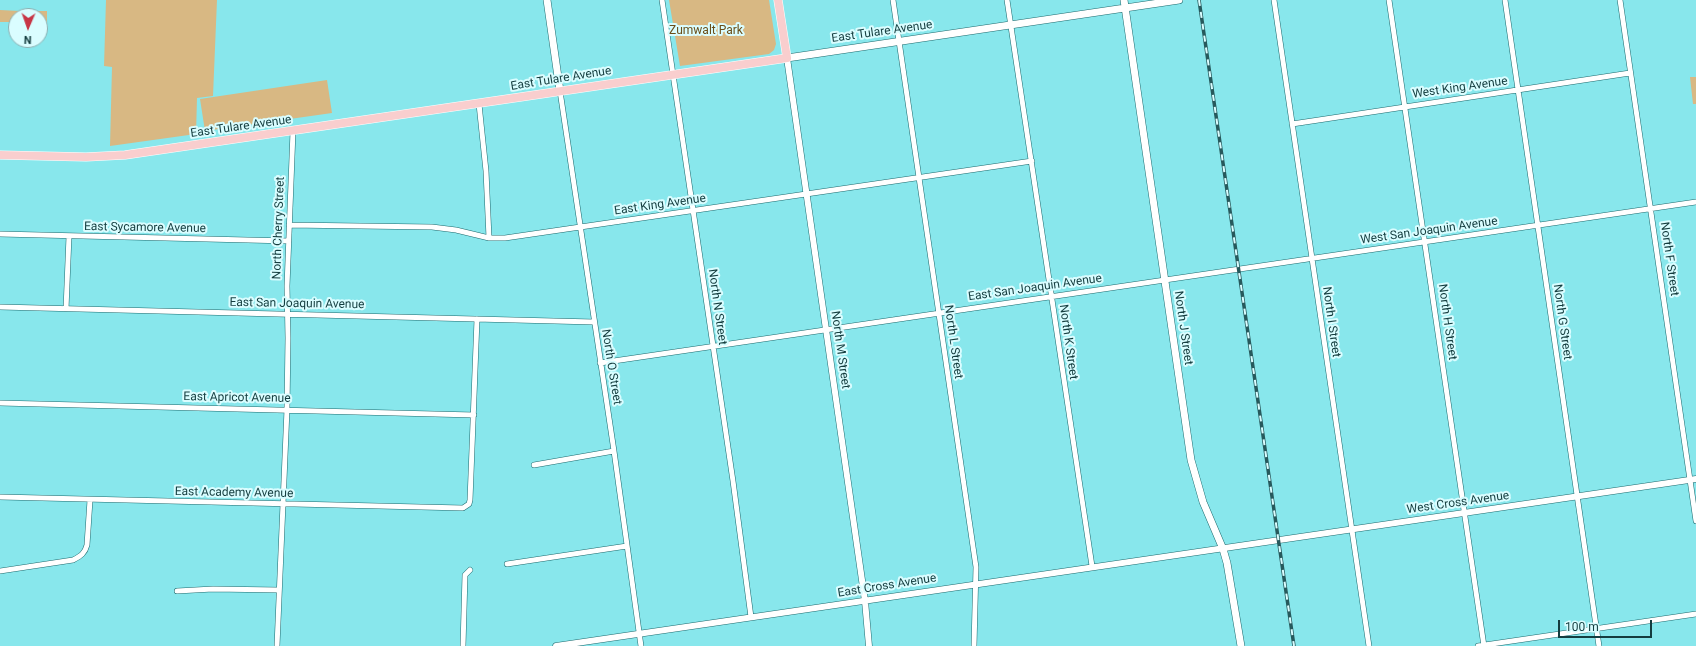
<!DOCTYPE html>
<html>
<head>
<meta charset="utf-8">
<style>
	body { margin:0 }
	#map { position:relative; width:1696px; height:646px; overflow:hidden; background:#88e7ec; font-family:Roboto,sans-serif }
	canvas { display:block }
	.north { position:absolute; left:8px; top:8px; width:40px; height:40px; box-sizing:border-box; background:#dafdff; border:1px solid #8bb0b2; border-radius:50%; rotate:182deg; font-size:11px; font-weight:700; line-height:16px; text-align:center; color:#143d3f }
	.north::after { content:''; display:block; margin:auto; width:14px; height:18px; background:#c73646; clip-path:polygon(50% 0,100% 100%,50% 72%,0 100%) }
	.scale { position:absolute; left:1558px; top:620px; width:94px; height:18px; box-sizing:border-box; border:2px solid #143d3f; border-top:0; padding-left:5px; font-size:12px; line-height:14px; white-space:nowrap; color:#143d3f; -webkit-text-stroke:3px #dafdff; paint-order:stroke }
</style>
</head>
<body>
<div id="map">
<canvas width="1696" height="646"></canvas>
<div class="north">N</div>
<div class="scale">100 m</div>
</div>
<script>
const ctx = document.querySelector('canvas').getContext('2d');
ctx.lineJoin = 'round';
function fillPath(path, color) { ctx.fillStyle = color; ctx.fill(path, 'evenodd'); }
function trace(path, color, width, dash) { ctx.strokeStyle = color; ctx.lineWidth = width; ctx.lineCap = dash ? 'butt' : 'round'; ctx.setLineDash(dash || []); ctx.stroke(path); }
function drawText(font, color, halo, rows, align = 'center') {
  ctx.font = font + ' Roboto,sans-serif'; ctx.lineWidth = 4; ctx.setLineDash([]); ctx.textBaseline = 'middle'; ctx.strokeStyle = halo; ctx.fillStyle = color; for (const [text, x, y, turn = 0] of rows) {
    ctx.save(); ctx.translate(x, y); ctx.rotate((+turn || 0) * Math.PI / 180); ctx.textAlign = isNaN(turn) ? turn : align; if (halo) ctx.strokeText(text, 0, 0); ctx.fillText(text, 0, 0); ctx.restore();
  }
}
fillPath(new Path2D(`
	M106,0H217L213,96L197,98L196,134L110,146L112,67L104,66Z
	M669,0H769L776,44L774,50L769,54L680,66Z
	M0,10L20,11V16H16V22H0Z
	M24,11H47V23H40V16H23Z
	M1690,77H1696V104H1693Z
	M327,80L332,113L205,131L200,99Z`), '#d8b883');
const minor = new Path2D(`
	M662,0L733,481L751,617
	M893,0L976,567L974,646
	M1007,0L1092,566
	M1274,0L1369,646
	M1389,0L1484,646
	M1505,0L1599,646
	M1620,0L1696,521
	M560,91L614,451L641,646
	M479,104L486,171L489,238
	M1292,124L1630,73
	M289,225L432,227L456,230L489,238H505L1032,161
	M0,234L289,241
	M0,307L594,322
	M66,309L69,236
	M600,363L1696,202
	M0,403L474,415
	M534,465L614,451
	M0,497L463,508L469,504L470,500L477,319
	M507,564L627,546
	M0,571L73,560C81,556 85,553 87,545L90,500
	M177,591L213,589L279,590
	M277,646L287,409L288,338L287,286L293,131
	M463,646L465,575L470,570
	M1478,646L1696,614`);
const tertiary = new Path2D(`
	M787,58L865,601L869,646
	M556,646L1696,479`);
const secondary = new Path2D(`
	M547,0L560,91
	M1124,0L1191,460L1203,502L1223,549L1227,563L1241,646
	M787,58L1179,0`);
const primary = new Path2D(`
	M0,155L86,157L125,155L787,58L778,0`);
trace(minor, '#1d6a6e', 6);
trace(tertiary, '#1d6a6e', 7);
trace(secondary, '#1d6a6e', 8);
trace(primary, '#fff', 9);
trace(minor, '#fff', 5);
trace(tertiary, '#fff', 6);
trace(secondary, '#fff', 7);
trace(primary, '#f9cece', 8);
const rail = new Path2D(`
	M1199,0L1294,646`);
trace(rail, '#27595c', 3.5);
trace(rail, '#dafdff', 2, [6]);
drawText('12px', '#6a4e19', '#dafdff', [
	["Zumwalt Park",706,31]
]);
drawText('12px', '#143d3f', '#dafdff', [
	["East Tulare Avenue",882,32,-8],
	["East Tulare Avenue",561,79,-9],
	["West King Avenue",1460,88,-8],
	["East Tulare Avenue",241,127,-8],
	["East King Avenue",660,205,-8],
	["East Sycamore Avenue",145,228,1],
	["North Cherry Street",279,228,-88],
	["West San Joaquin Avenue",1429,231,-8],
	["North F Street",1669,259,82],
	["East San Joaquin Avenue",1035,288,-8],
	["East San Joaquin Avenue",297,304,1],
	["North N Street",717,307,82],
	["North I Street",1331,322,82],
	["North H Street",1447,322,82],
	["North G Street",1562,322,82],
	["North J Street",1183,328,82],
	["North L Street",953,342,82],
	["North K Street",1068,342,82],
	["North M Street",840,350,82],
	["North O Street",611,367,81],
	["East Apricot Avenue",237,398,1],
	["East Academy Avenue",234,493,1],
	["West Cross Avenue",1458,503,-8],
	["East Cross Avenue",887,586,-9]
]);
</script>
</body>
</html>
